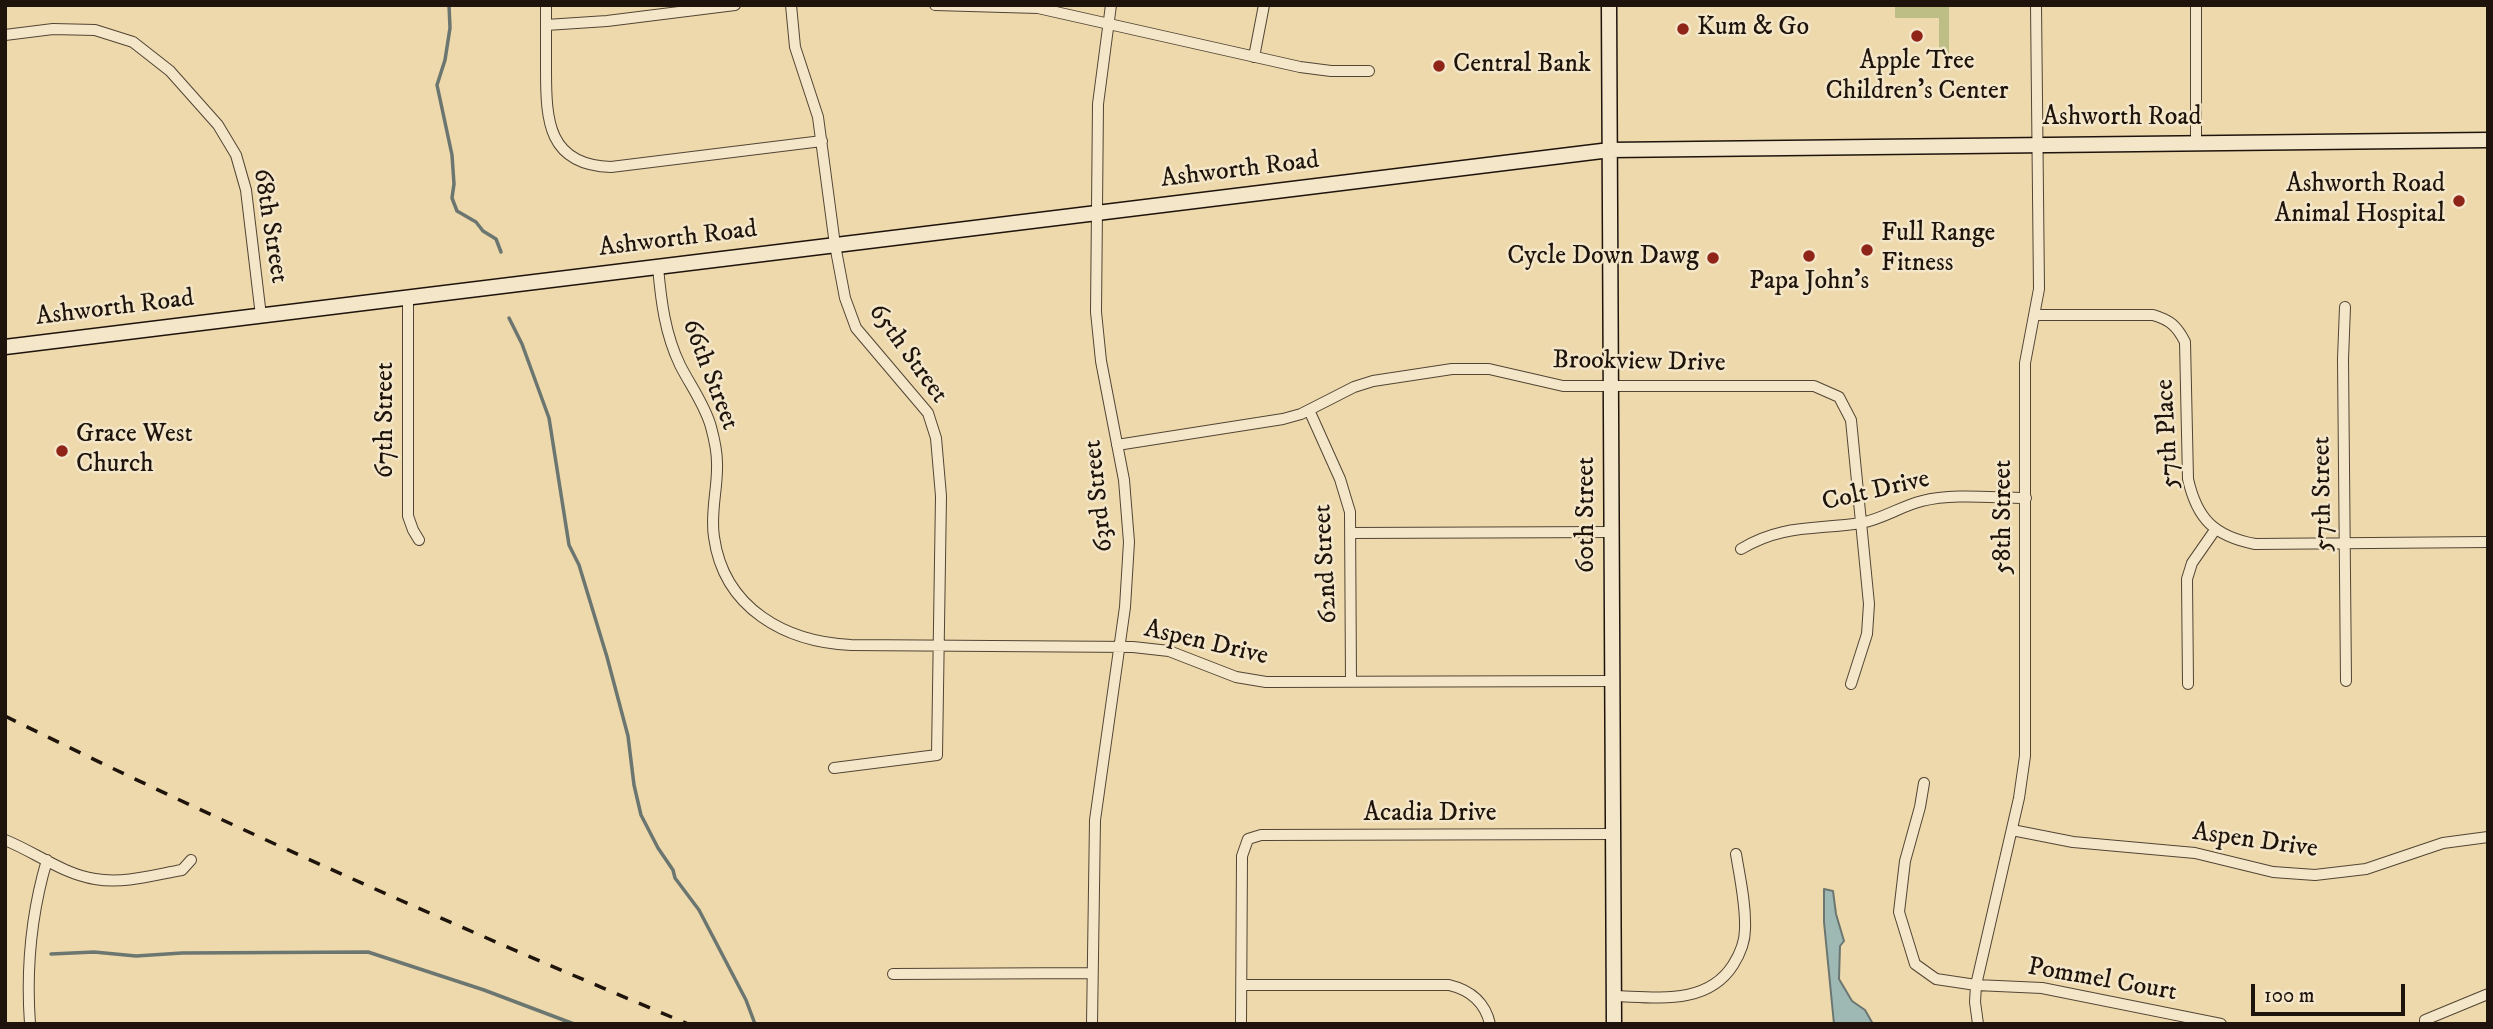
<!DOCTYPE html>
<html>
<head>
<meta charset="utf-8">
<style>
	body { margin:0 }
	#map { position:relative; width:2493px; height:1029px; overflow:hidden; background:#eed9ac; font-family:"IM FELL DW Pica",serif }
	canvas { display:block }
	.frame { position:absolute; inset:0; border:7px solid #1e140c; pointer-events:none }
	.scale { position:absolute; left:2251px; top:984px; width:154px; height:32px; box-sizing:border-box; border:4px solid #1e140c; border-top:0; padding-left:9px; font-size:21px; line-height:24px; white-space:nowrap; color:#1e140c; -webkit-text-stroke:5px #f4e6c9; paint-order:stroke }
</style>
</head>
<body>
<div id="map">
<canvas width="2493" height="1029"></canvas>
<div class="frame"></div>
<div class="scale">100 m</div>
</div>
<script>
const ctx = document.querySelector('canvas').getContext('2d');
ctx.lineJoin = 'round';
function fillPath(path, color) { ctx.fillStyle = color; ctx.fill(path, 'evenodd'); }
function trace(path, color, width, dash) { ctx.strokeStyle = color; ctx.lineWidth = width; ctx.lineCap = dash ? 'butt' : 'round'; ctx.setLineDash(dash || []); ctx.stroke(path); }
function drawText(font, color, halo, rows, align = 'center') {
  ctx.font = font + ' "IM FELL DW Pica",serif'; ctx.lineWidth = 5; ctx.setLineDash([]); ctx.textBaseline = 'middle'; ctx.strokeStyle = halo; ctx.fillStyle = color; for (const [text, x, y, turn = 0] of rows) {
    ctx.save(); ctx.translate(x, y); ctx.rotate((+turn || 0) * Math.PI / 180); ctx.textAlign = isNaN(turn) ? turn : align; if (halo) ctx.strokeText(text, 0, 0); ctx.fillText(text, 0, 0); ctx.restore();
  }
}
fillPath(new Path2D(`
	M1895,5H1949V54H1939V18H1895Z`), '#bdbe86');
const water = new Path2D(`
	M1824,889L1833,891L1836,914L1844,941L1840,946L1839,979L1852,1001L1865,1010L1873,1024H1834L1824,922Z`);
fillPath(water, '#9eb8b4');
trace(water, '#6b7671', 2);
trace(new Path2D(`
	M449,5L450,28L445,60L437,85L452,155L454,184L452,198L457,211L476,222L483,231L496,239L501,252
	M509,318L522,344L549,418L569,545L579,565L607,657L628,736L634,785L641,815L658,848L673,870L675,878L699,910L746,1000L755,1024
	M51,954L94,952L136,956L182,953L368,952L484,990L574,1024`), '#6b7671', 3.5);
const street = new Path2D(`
	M546,5C546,27 546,49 546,70C546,121 548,165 611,167L822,141
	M791,5L795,47L818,117L835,245L845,298L856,328L928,413L936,438L941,496L937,755L834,768
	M935,5L1038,8L1300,67L1331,71H1369
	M546,25L607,21L735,5
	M5,35L53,29L95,30L133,42L170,71L218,125L236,155L246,190L261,316
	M1254,57L1264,5
	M2196,143V5
	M658,267C661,301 665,334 680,365C690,385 705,405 711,427C714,438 717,451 717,463C718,488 710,512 714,537C724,609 786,642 851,645L1133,647L1169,651L1236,677L1266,682L1613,681
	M408,298V516L413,530L419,540
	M2345,307L2343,359L2346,681
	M2035,315H2153C2170,320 2177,326 2185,342L2188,479C2197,519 2214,536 2255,544L2488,542
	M1309,410L1340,479L1350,512L1351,682
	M1117,445L1283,419L1301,414L1354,387L1373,381L1452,369H1489L1563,386H1814L1839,397L1851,420L1869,604L1867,634L1851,684
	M1352,533L1613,532
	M1741,549C1782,524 1816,530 1861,523C1883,519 1901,506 1922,501C1953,493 1994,498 2026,498
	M2188,684L2187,579L2192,563L2215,530
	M1924,783L1920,807L1905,861L1899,912L1915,964L1936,979L1976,985L2042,988L2221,1024
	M2012,830L2073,842L2195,853L2273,872L2315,875L2366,869L2443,843L2488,837
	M5,840C35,852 63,874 95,879C124,884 154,875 182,870L191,860
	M893,974L1092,973
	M1242,985H1449C1470,990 1485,1002 1490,1024
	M1614,996C1655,997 1707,1006 1733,965C1740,954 1745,942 1745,929C1746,905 1740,878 1736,854
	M30,1024C26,968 31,914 47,860
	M1092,1024L1095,820L1125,607L1129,542L1124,480L1101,361L1096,312L1098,104L1111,5
	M1241,1024L1242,856L1248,839L1261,835L1614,834
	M1978,1024L1975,1002L1976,985L2019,798L2025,756V363L2039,289L2036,5
	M2425,1024V1020L2488,994`);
const secondary = new Path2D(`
	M1609,5L1614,1024
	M5,347L1610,150L2488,140`);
trace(street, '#524534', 12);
trace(secondary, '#1e140c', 17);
trace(street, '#f4e6c9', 10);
trace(secondary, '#f4e6c9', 14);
trace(new Path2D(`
	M5,716C229,827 458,927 688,1024`), '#1e140c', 3.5, [12, 12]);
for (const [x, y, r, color] of [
	[1683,29,7,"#8f2418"],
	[1917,36,7,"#8f2418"],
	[1439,66,7,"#8f2418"],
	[2459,201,7,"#8f2418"],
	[1867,250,7,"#8f2418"],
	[1809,256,7,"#8f2418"],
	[1713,258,7,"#8f2418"],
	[62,451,7,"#8f2418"]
]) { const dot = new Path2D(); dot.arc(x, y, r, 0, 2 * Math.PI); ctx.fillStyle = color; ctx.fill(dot); trace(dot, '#f4e6c9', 2.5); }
drawText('26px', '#1e140c', '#f4e6c9', [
	["Kum & Go",1697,29],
	["Apple Tree",1917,63,"center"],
	["Children's Center",1917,93,"center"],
	["Central Bank",1453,66],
	["Ashworth Road",2445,186,"right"],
	["Animal Hospital",2445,216,"right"],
	["Full Range",1881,235],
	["Fitness",1881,265],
	["Cycle Down Dawg",1699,258,"right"],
	["Papa John's",1809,283,"center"],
	["Grace West",76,436],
	["Church",76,466]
], 'left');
drawText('26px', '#1e140c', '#f4e6c9', [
	["Ashworth Road",2122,119],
	["Ashworth Road",1240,171,-7],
	["68th Street",269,226,81],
	["Ashworth Road",678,240,-7],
	["Ashworth Road",115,309,-7],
	["65th Street",907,354,54],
	["Brookview Drive",1639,363,1],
	["66th Street",709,375,69],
	["67th Street",387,420,-90],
	["57th Place",2169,434,-93],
	["Colt Drive",1876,492,-13],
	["57th Street",2324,494,-91],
	["63rd Street",1100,496,-96],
	["60th Street",1588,515,-90],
	["58th Street",2005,517,-90],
	["62nd Street",1327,564,-93],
	["Aspen Drive",1206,644,13],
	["Acadia Drive",1430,815],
	["Aspen Drive",2255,842,8],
	["Pommel Court",2102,981,10]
]);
</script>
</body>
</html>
